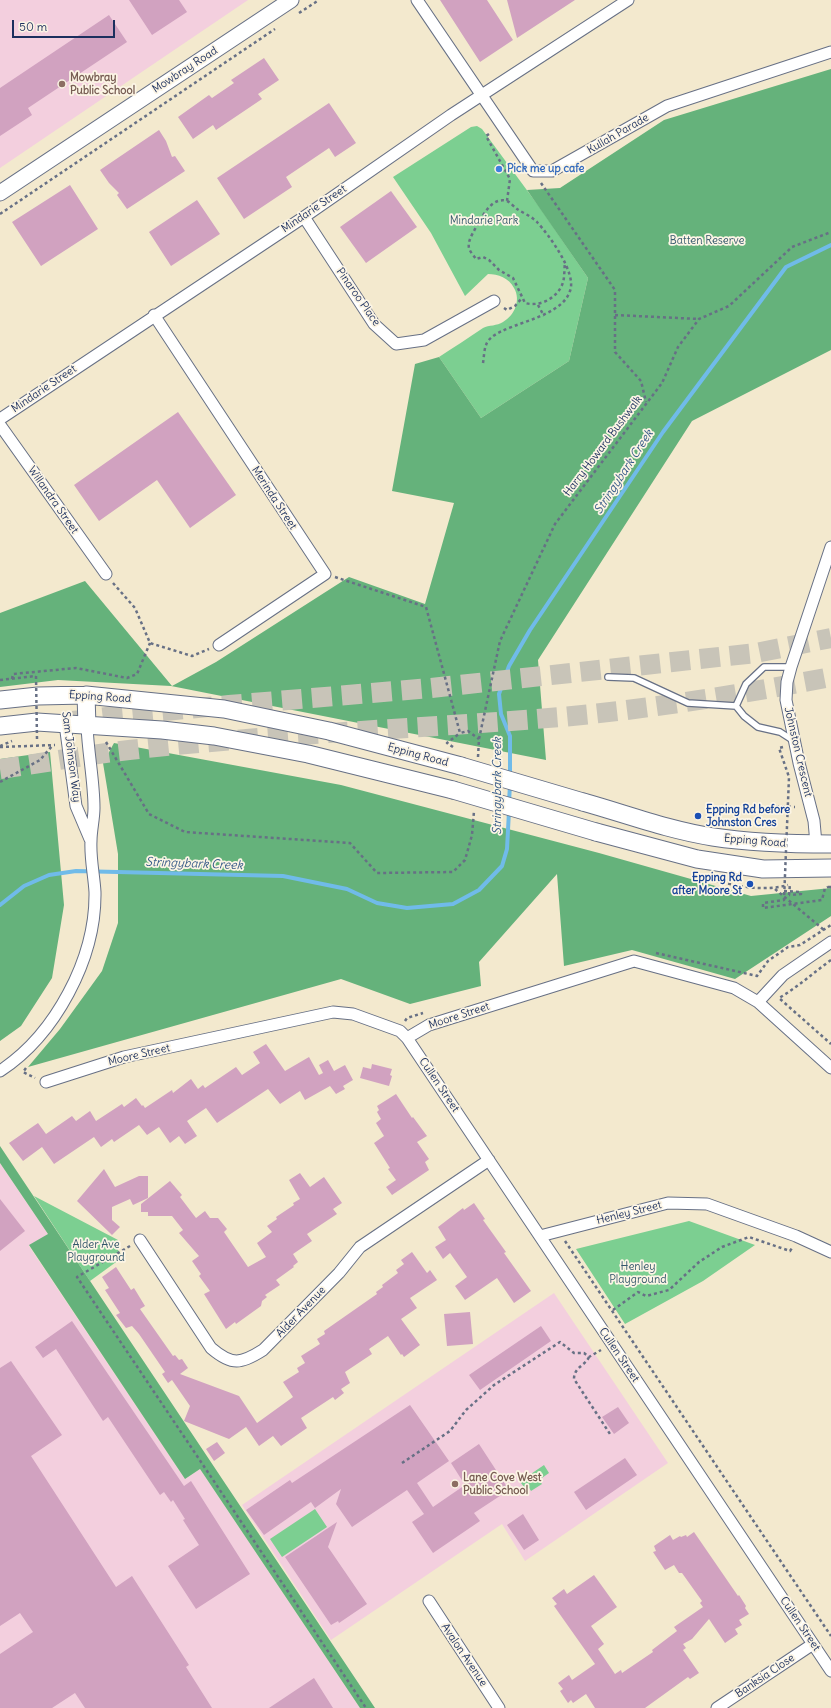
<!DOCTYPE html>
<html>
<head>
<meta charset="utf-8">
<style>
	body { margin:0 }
	#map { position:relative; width:831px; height:1708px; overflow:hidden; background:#f3e9ce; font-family:Delius,sans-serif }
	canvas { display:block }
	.scale { position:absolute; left:12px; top:20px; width:103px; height:18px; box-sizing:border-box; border:2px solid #1b2f5e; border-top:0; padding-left:5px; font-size:12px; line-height:14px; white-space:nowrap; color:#1b2f5e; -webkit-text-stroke:3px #fcf5e5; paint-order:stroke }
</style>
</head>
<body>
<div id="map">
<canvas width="831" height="1708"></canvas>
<div class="scale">50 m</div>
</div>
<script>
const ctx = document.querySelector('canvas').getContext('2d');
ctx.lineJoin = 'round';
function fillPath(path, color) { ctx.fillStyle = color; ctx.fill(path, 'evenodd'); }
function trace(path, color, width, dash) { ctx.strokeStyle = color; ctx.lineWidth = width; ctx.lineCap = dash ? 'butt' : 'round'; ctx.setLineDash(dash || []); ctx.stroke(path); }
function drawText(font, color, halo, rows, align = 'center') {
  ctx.font = font + ' Delius,sans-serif'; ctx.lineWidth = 3.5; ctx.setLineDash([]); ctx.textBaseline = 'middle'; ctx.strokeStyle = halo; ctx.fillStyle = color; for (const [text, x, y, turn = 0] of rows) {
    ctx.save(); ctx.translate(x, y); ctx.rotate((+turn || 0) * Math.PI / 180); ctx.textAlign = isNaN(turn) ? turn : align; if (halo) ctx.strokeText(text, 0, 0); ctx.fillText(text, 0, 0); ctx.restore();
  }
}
fillPath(new Path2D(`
	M0,0H248L0,168Z
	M0,1163L48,1234L29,1246L185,1479L200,1469L360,1708H0Z
	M554,1293L668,1463L525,1561L502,1524L331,1640L242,1505Z`), '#f3cfde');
fillPath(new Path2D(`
	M477,126L482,129L540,208L588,278L569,361L481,418L439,357C453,348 468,338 483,328C489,325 497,326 503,322C515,315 521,300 514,288C509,278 498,274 488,274L465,296L431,233L393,177L471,127Z
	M34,1196L118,1240V1250L123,1257L90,1281Z
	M689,1221L755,1245L703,1281L625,1324L576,1249Z
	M544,1465L549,1473L539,1480L542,1484L531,1491L528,1486L525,1488L521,1483L523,1481L522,1480Z
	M315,1509L327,1527L282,1557L270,1539Z`), '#7ccf91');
fillPath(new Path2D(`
	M831,69V350L692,421L538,660L546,760L171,686L58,680L0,687V613L85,581L172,686L216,662L349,577L425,604L454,503L392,491L415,364L439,357L481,418L569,361L588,278L527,190L560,188L664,120Z
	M114,743L341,785L599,853L751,896L831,888V916L735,979L632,950L564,966L557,874L479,962L481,986L410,1004L341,979L28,1067L60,1029L102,971L118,923V854L103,763Z
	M50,752L64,905L52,978L21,1026L0,1041V759Z
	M0,1146L375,1708H360L200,1469L185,1479L29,1245L48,1234L0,1163Z`), '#65b27b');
trace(new Path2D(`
	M510,776V736L501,714L499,694L509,666L530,630L663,432L786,267L831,245
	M509,802L510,785
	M0,905L24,886L49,875L76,871L283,876L347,889L377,903L407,908L453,904L479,890L502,866L507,849L509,811`), '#70bbe9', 4);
fillPath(new Path2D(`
	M129,0H179L187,12L152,35Z
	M440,0H487L513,40L480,62Z
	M507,0H575L517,38Z
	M109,15L127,42L28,108L32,115L0,136V88Z
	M264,58L279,80L258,94L262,99L216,130L213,125L193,139L178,117L209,95L212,98L234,83L231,80Z
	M329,103L356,143L335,157L329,148L286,177L292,187L244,219L217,178Z
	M159,130L166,141L172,157L175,156L185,171L127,209L117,195L119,193L109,183L100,170Z
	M70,185L98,229L41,266L12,222Z
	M391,191L417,227L366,263L340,227Z
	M197,200L220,234L171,266L149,232Z
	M178,412L236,495L190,528L157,480L99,521L74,485Z
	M266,1044L285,1071L309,1057L319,1075L323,1073L319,1065L328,1060L334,1071L345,1065L353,1080L343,1086L345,1089L336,1094L330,1086L305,1100L300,1091L280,1104L268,1089L217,1123L206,1108L187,1121L197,1136L185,1144L179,1136L170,1143L159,1127L147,1135L139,1125L114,1142L112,1139L101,1147L94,1137L54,1164L42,1147L23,1161L9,1143L38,1123L46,1134L72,1116L76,1121L90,1111L96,1121L122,1104L124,1107L136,1098L142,1106L143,1105L145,1108L172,1090L173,1093L191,1079L198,1089L203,1085L205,1088L236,1067L242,1075L260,1063L253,1052Z
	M372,1064L392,1069L390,1075L392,1076L389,1086L360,1078L363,1067L371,1069Z
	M396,1094L412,1118L413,1117L427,1136L417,1142L429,1159L425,1162L429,1170L392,1195L386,1187L396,1180L388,1169L390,1168L374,1143L384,1136L376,1123L381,1119L377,1112L379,1110L377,1106Z
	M104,1169L115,1187L139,1176H148V1198L133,1205L130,1199L112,1207V1220L120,1227L112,1235L77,1201Z
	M300,1173L310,1187L324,1177L342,1203L333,1209L337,1214L307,1234L312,1241L293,1254L298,1262L293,1266L294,1267L276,1280L280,1285L265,1295L267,1297L262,1301L261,1306L236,1324L235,1322L226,1329L204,1294L210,1291L199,1276L201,1274L192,1261L199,1256L179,1233L183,1230L172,1216H148V1212H141V1204L170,1181L182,1195L180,1197L196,1218L205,1211L210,1218H218L227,1229L224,1232L248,1267L266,1257L257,1243L272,1232L267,1226L277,1219L276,1217L294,1205L293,1203L300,1199L289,1180Z
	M0,1199L25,1231L0,1251Z
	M474,1203L485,1219L483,1220L506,1252L504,1253L531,1291L514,1303L497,1278L465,1300L455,1286L467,1277L450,1253L443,1259L435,1247L446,1240L438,1227L463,1208L464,1210Z
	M412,1252L427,1273L430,1270L437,1280L410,1298L417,1308L401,1319L420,1345L404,1357L402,1354L401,1355L388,1336L369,1349L372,1354L345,1372L350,1383L341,1389L344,1393L335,1400L333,1397L301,1418L307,1428L281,1446L273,1436L259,1446L246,1427L229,1439L184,1421L190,1406L172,1380L168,1383L162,1374L165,1372L139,1334L132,1326L126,1328L116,1315L120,1313L105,1290L109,1288L102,1277L116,1267L131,1290L134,1288L145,1306L140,1309L173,1356L175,1355L179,1360L182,1359L188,1368L180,1374L239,1396L257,1423L293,1397L283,1382L299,1372L297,1368L305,1363L301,1356L320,1344L317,1339L325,1334L324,1331L377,1294L376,1292L383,1287L382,1285L398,1273L396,1270L404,1264L401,1260Z
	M470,1312L473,1344L447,1346L444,1314Z
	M72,1321L184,1486L191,1481L250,1574L196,1609L168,1566L199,1545L183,1520L185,1519L173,1500L171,1502L164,1492L160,1495L108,1417L103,1421L56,1349L43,1358L35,1347Z
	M541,1326L551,1341L480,1390L469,1375Z
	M11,1361L62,1435L31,1456L116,1587L132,1576L189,1665L186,1667L212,1708H85L75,1693L52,1708H0V1654L33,1632L20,1613L0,1626V1368Z
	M410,1405L449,1461L417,1483L433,1507L465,1485L451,1463L479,1444L509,1490L474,1513L480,1521L433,1553L412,1522L424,1514L407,1490L352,1527L336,1504L341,1489L315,1508L311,1502L264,1535L246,1510L290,1480L292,1483Z
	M618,1407L629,1423L614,1434L602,1417Z
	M217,1442L225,1453L214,1461L206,1449Z
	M625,1458L637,1475L586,1510L574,1492Z
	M523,1514L539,1540L524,1550L507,1525Z
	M337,1522L328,1547L367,1604L339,1623L338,1621L331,1625L285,1557Z
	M694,1532L738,1596L739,1595L746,1606L745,1608L749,1614L739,1620L742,1625L735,1629L738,1634L725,1643L709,1619L692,1639L683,1644L686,1648L683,1650L699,1673L690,1679L688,1677L645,1708H595L586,1694L573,1703L571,1700L568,1703L560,1691L563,1689L558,1683L569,1675L572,1680L595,1664L554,1606L557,1604L552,1598L564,1589L567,1594L594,1575L617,1607L591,1626L604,1644L598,1649L615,1674L621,1670L622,1673L653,1652L652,1650L677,1631L674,1627L703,1607L700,1603L702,1601L682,1573H679L674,1565L665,1570L653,1552L656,1551L654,1546L670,1535L673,1540L680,1536L681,1537L686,1535L687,1537Z
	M314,1678L333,1708H269Z`), '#d1a2c0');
trace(new Path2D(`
	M73,721L122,715L229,705L431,688L756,653L831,638
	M0,769C43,763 86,755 129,750C272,734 417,729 561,717C651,709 742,694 831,677`), '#c8c4b8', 20, [20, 10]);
const service = new Path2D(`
	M791,667H764L746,684L736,706L744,716L758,727L780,732L794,741
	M608,677L634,678L688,703L736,706`);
const minor = new Path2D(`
	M417,0L533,171H552L667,106L831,52
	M304,217L374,324L396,344L424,340L494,301
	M154,315L325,574L219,645
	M0,419L304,217L451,115L628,0
	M0,425L106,574
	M65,724L76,806L90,839
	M816,844L814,821L799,763L786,700L787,682L791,667L831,547
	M758,1002L783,975L831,942
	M407,1038L831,1671
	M0,1071C55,1035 96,959 95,892C94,875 90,858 91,841C91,830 94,819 94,808C94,781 88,753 87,726
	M46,1082L124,1057L333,1012L353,1014L400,1031L407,1038L429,1025L634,961L734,988L758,1002L831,1068
	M540,1236L668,1203L707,1204L796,1236L831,1252
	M140,1240L211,1348C232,1366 241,1364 263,1350L339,1273L360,1247L489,1160
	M429,1601L499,1708
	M717,1708L813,1644`);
const secondary = new Path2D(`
	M0,193L291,0`);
const primary = new Path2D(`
	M86,695L87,726
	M0,700L38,696L86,695L224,709L329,731L461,766
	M0,726L37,722L162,730L214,736L308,754L453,790
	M583,802C626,814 668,830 713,837C752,843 791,844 831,844
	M596,832L697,859L763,869L831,868`);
trace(service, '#677085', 8);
trace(minor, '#677085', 13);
trace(secondary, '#677085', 17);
trace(primary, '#677085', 19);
trace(new Path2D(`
	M299,13L319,0
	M489,134L486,136L510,179L507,201
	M541,183L615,290V352L641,381L646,402
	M0,214L275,29
	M538,305L544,316
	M504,308L507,310L515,306L522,298
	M615,315L699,319
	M483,363C484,357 484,350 486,345C493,323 560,322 570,291C577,273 549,235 537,222C531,216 523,213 517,209C514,207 510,202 507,201C494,197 485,211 480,221C476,228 467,240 469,248C470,252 474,256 476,259L483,257L489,260L499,270L513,278L525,303C539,307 556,299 562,285C565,279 564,269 565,263
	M335,577L426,607L460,733L468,731L479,739
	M113,583L135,608L150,643L192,656L209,649
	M12,679L13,674L76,668L127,678L137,674L150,643
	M0,680L36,676
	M106,742L149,814L185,832L350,843L377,873L453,872L465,860L472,835L474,811
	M0,746L12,741
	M0,747L55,745
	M453,747L447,743L460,733
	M478,757L479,739L500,641L555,524L662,383L678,347L699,319L729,306L792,247L831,232
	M0,782L40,760L52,746
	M787,809H771V806L795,807
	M699,876C728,884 758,893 788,885
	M828,887H831
	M775,889L824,930
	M789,895L790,884
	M656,953L757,976L768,961L788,947L800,945L831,925
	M831,960C813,973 798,987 779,998L831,1044
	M405,1021L407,1018L423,1013
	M26,1068L23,1072L35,1078
	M565,1241L831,1636
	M130,1246L77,1277L366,1708
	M613,1310L638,1292L646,1296L669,1290L699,1262L722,1247L749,1237L790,1251L792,1248
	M589,1357C585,1366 574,1367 574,1379L610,1434
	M402,1463L450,1431L466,1410L494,1385L560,1342L574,1353H584L589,1357L601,1350`), '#677085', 2.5, [3, 3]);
trace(service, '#fff', 5.5);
trace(minor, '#fff', 11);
trace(secondary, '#fff', 15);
trace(primary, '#fff', 17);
const primaryBridge = new Path2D(`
	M461,766L583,802
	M453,790L596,832`);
trace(primaryBridge, '#677085', 19, []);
trace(new Path2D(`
	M36,676L37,739
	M783,747L779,748L789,777L784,900L763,903V908L822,900L825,888L828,887
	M784,891L801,892V894L789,895`), '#677085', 2.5, [3, 3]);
trace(primaryBridge, '#fff', 17);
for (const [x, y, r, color] of [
	[62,84,4,"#8d6e63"],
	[499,169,4,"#3f7fe0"],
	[698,816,4,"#1a4fb4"],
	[750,884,4,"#1a4fb4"],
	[455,1484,4,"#8d6e63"]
]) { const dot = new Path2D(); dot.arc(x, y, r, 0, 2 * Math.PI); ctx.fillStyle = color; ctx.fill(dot); trace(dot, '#fcf5e5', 1.5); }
drawText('11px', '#1b2f5e', '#fcf5e5', [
	["Mowbray Road",185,70,-33],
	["Kullah Parade",618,134,-30],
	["Mindarie Street",314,209,-34],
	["Pinaroo Place",358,297,55],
	["Mindarie Street",44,389,-34],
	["Harry Howard Bushwalk",603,446,-53],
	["Merinda Street",274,498,57],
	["Willandra Street",53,500,55],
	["Epping Road",100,697,4],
	["Johnston Crescent",798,752,77],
	["Epping Road",418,755,15],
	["Sam Johnson Way",71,757,83],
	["Epping Road",755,841,5],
	["Moore Street",459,1016,-18],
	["Moore Street",139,1055,-13],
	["Cullen Street",439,1085,56],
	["Henley Street",629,1213,-14],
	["Alder Avenue",301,1312,-46],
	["Cullen Street",619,1355,56],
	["Cullen Street",800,1624,56],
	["Avalon Avenue",464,1655,56],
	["Banksia Close",765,1676,-34]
]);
drawText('bold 11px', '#785e54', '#fcf5e5', [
	["Mowbray",70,78],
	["Public School",70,91],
	["Lane Cove West",463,1478],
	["Public School",463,1491]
], 'left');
drawText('bold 11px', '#366cbe', '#fcf5e5', [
	["Pick me up cafe",507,169]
], 'left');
drawText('11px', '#33576b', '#fcf5e5', [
	["Mindarie Park",484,221],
	["Batten Reserve",707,241],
	["Alder Ave",96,1245],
	["Playground",96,1258],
	["Henley",638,1267],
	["Playground",638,1280]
]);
drawText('bold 11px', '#164399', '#fcf5e5', [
	["Epping Rd before",706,810],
	["Johnston Cres",706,823],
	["Epping Rd",742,878,"right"],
	["after Moore St",742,891,"right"]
], 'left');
drawText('italic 12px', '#355988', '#fcf5e5', [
	["Stringybark Creek",624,472,-57],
	["Stringybark Creek",498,786,-90],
	["Stringybark Creek",194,864,2]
]);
</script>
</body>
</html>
